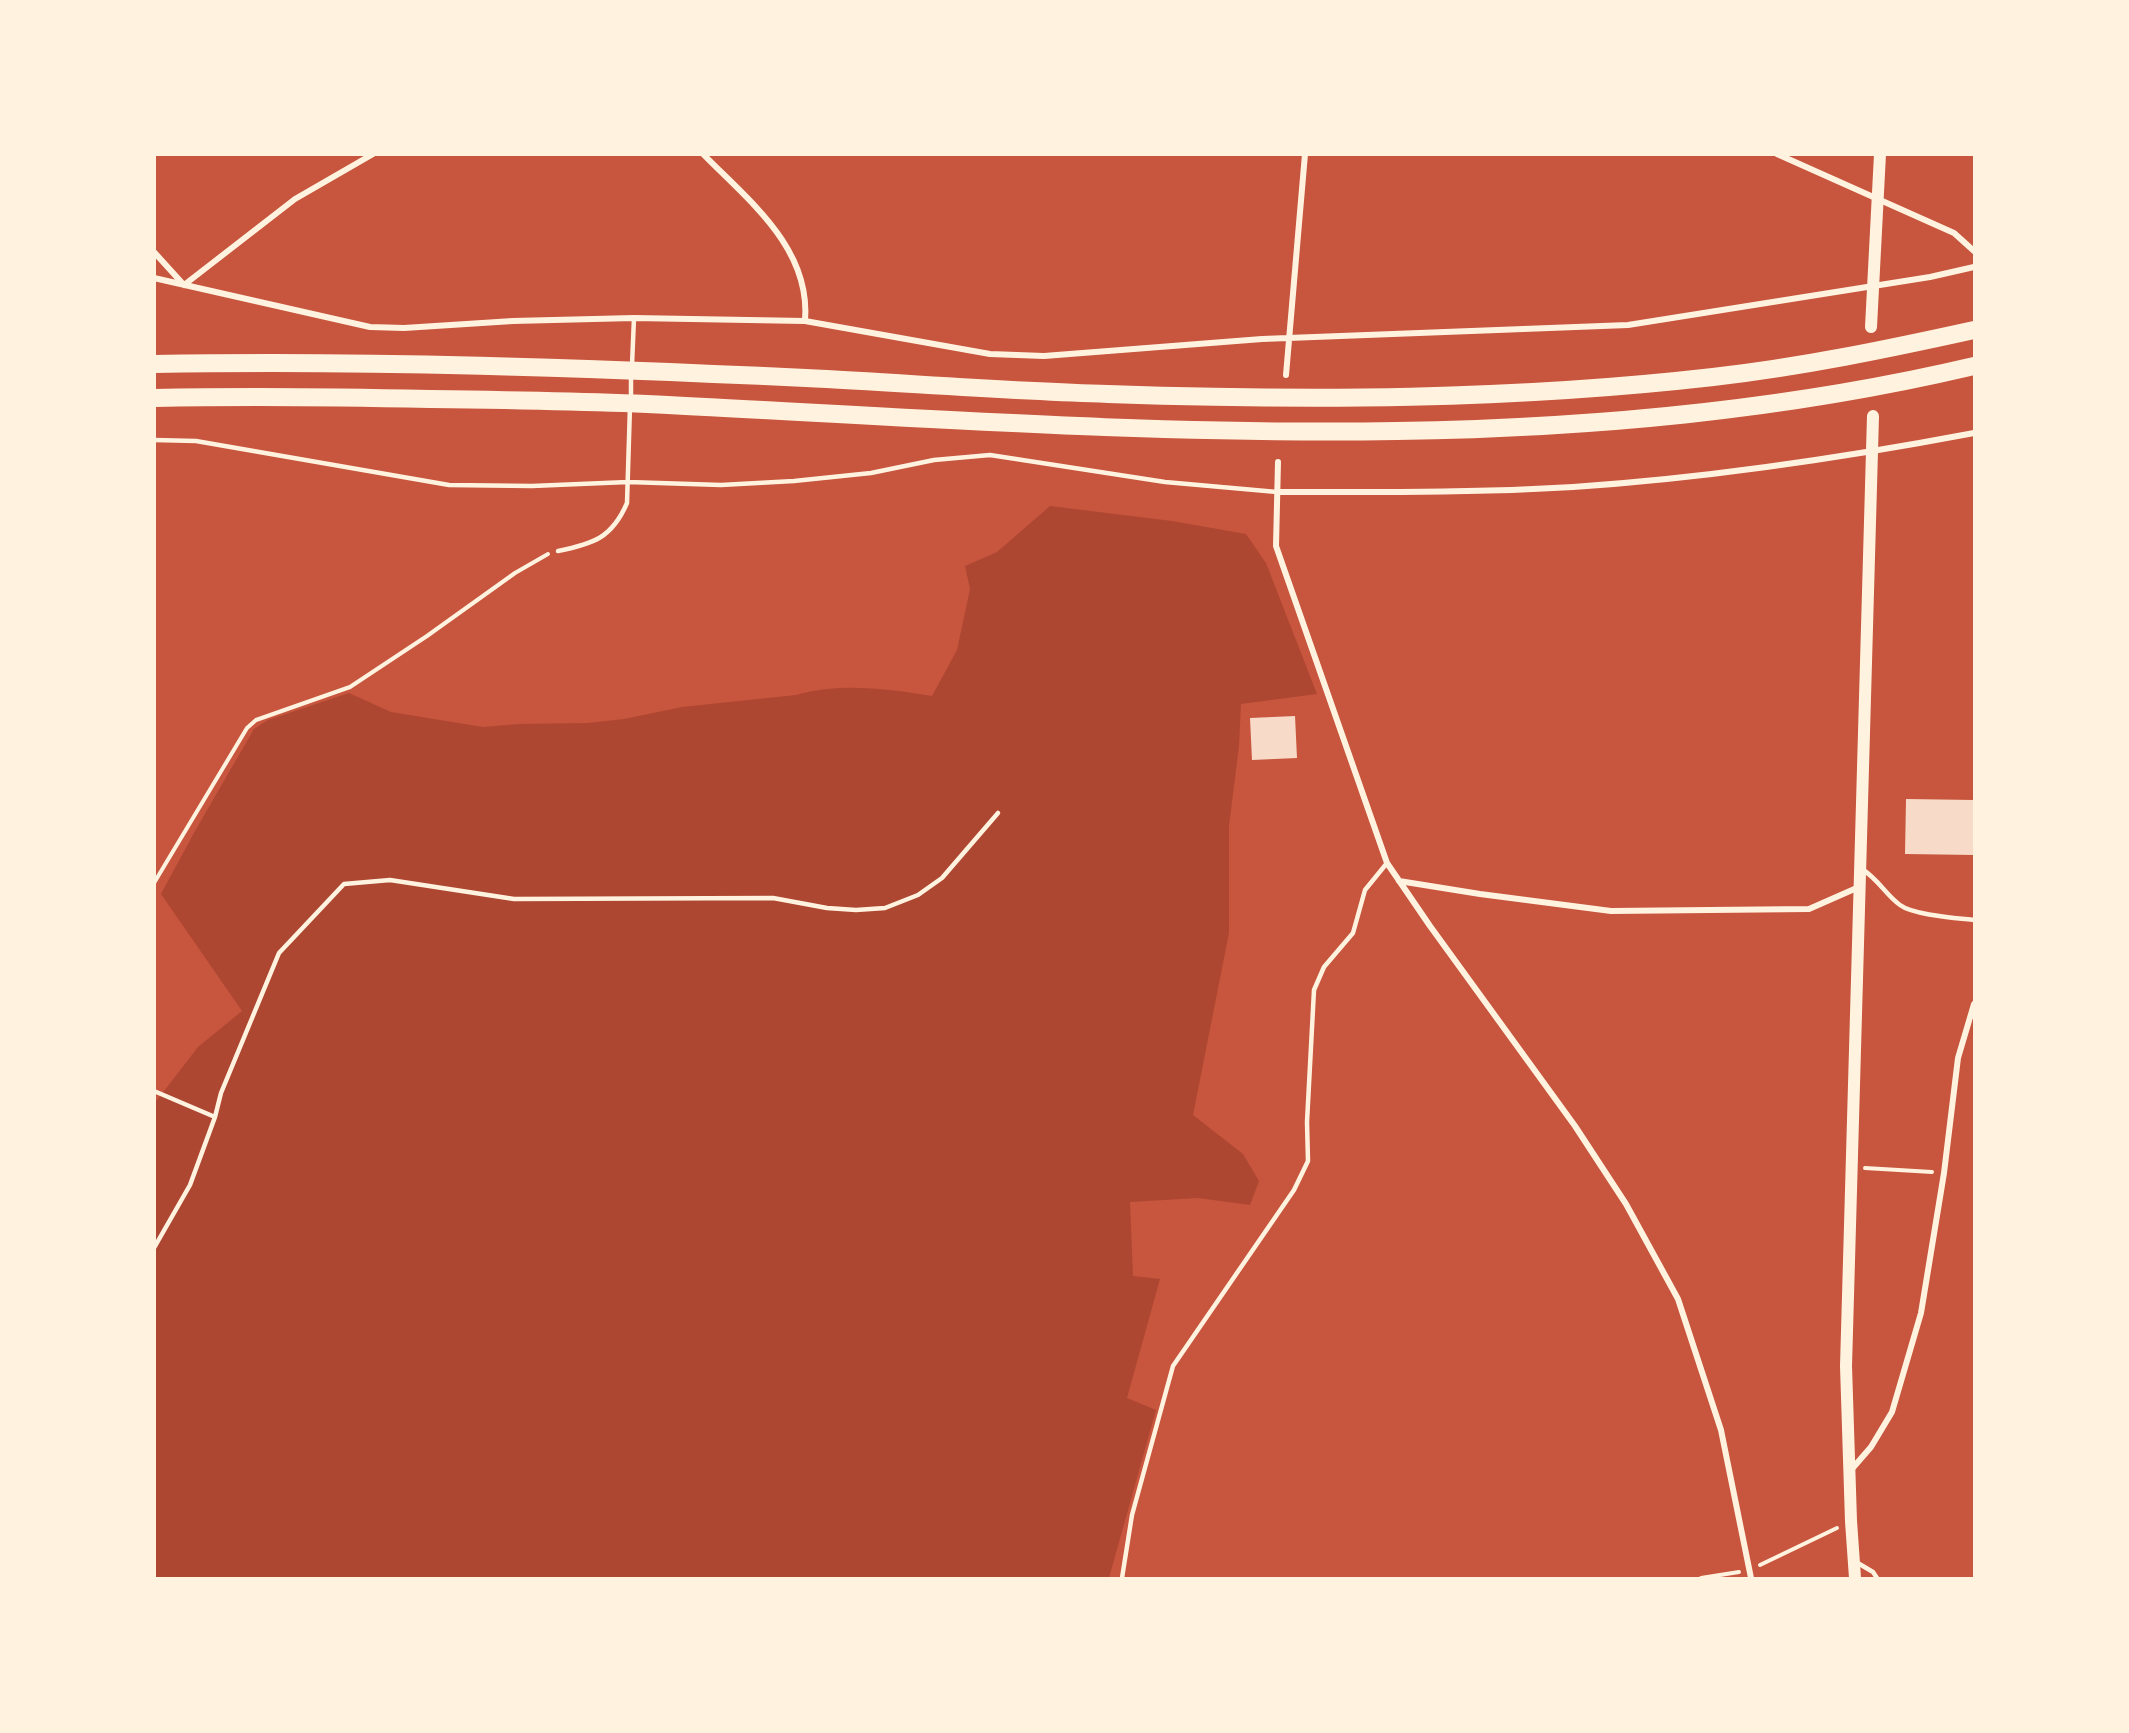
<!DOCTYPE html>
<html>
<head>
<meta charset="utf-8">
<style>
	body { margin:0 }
	#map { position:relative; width:2129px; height:1733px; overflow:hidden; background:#c8553d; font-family:Barlow,sans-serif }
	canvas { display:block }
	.frame { position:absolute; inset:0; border:156px solid #fff3e0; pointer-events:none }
</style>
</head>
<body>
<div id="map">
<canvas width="2129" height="1733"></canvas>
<div class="frame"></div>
</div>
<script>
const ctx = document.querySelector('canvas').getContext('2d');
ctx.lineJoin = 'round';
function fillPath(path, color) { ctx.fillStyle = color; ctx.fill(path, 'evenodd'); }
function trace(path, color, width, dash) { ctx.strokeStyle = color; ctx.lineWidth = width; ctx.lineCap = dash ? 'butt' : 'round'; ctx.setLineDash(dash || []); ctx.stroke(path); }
fillPath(new Path2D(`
	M1050,506L1172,521L1246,534L1266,563L1317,694L1241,704L1239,746L1229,826V933L1193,1115L1243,1154L1259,1181L1250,1205L1198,1198L1130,1202L1133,1276L1160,1279L1127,1398L1156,1410L1109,1578H155L154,1104L198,1047L242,1011L161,894L195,831L254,729L268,720L349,693L391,712L483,727L518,724L588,723L624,719L682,707L796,695C838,682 889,689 932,696L957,650L970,589L965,566L997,552Z`), '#ae4732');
fillPath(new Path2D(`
	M1295,716L1297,758L1252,760L1250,718Z
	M1906,799L1974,800V855L1905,854Z`), '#f7dbc8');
trace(new Path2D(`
	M154,883L247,728L256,720L350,687L427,636L515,573L548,554
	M1865,1168L1932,1172
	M1760,1565L1837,1528
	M1701,1578L1739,1572`), '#fff3e0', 4);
trace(new Path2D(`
	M632,365L634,318
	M631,398V374
	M154,440L196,441L449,485L532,486L628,482L721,485L794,481L871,473L934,460L990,455L1165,482L1277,492
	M558,551C593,544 612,538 627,503L630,406
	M1862,869C1879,880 1886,895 1900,905C1913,915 1957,918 1974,920
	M154,1091L215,1117
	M154,1248L190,1185L215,1117L221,1093L279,953L344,884L390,880L514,899L773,898L827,908L856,910L885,908L918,895L942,878L998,813
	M1856,1562L1873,1572L1877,1578
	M1122,1578L1132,1515L1173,1366L1294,1190L1308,1161L1307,1122L1314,990L1324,967L1353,933L1365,890L1387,863`), '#fff3e0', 4.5);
trace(new Path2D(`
	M703,154C749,201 811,248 805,321
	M1777,154L1954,233L1974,251
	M154,252L183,284
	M154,278L370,327L404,328L513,321L634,318L805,321L990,354L1044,356L1262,339L1628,325L1930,277L1974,267
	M184,285L295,199L373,154
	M1286,375L1305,154
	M1278,462L1276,546L1387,863L1430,926L1575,1126L1626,1204L1678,1299L1721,1430L1751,1578
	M1277,492C1376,492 1474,493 1573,487C1707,478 1842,458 1974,433
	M1399,881L1480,894L1611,911L1809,909L1859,887
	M1851,1470L1871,1447L1892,1412L1921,1313L1944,1173L1958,1058L1974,1004`), '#fff3e0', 6);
trace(new Path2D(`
	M1871,327L1880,154
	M1855,1578L1851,1521L1846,1366L1873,416`), '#fff3e0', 12);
trace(new Path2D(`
	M154,364C372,360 589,368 806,378C906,383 1007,391 1108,394C1310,401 1512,400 1713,377C1801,367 1888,349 1974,330
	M154,398C246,396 338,397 430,399C509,400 589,401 668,405C1103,427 1546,467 1974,366`), '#fff3e0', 18);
</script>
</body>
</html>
